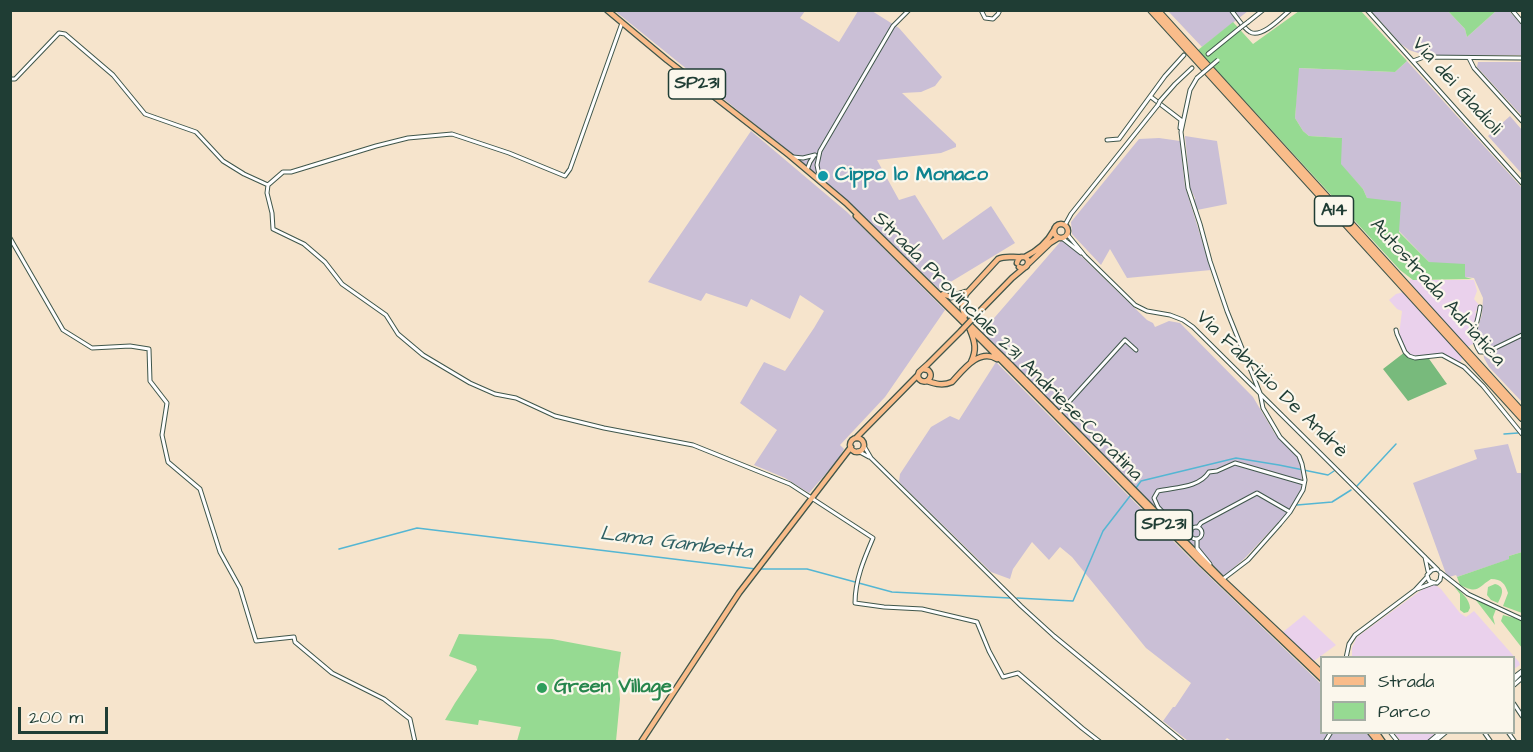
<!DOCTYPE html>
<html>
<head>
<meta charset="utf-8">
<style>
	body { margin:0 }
	#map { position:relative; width:1533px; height:752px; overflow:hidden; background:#f6e4cc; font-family:"Architects Daughter",sans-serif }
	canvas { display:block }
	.frame { position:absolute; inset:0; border:12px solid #1f3d34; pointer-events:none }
	.legend { position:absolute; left:1320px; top:656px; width:195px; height:78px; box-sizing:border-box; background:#fbf7ec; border:2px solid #a3ada2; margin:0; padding:8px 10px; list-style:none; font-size:18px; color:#1f3d34 }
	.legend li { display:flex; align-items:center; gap:12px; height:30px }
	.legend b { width:30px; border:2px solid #a3ada2 }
	.scale { position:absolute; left:18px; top:707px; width:90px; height:27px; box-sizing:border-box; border:3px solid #1f3d34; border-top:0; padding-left:8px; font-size:18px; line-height:21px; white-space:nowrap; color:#1f3d34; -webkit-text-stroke:4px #fbf7ec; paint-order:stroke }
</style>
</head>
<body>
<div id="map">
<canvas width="1533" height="752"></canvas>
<div class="frame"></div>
<ul class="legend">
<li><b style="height:8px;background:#f9bc8a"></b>Strada</li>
<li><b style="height:16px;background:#96da92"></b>Parco</li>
</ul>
<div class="scale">200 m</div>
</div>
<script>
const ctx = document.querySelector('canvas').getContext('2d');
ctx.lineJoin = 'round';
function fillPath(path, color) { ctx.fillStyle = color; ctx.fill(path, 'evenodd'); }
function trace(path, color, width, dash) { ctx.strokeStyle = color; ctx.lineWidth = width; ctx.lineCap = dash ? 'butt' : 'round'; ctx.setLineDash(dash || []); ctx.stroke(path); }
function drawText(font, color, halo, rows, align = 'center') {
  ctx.font = font + ' "Architects Daughter",sans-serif'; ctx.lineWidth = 4.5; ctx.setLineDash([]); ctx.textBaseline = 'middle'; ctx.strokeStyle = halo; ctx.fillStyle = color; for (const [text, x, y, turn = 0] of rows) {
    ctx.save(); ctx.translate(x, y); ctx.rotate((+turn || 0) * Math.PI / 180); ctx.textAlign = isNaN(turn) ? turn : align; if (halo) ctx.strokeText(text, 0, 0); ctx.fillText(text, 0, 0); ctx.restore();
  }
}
fillPath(new Path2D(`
	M1411,279L1413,280H1474L1477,291L1474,299L1479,305L1477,306L1479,308L1475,312L1477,314L1473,332L1475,343L1467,347L1409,282Z
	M1404,292L1463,357L1460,362L1443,354L1412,356L1407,352L1399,335L1402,311L1397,309L1389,300L1396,294Z
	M1433,583L1441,589L1460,613L1466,617L1474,611L1519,662L1520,665L1514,669V658H1352V648L1357,637L1420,591Z
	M1304,615L1336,645L1314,661L1283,632Z
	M1394,733H1436L1426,742L1401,741Z`), '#ead1ec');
fillPath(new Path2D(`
	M615,11H805L800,18L839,42L858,11H872L899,28L942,77L935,86L921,92L902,93L956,144V147L941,153L877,160L899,200L915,195L943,240L991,206L1015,243L939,289L824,180Z
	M1168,11H1248L1202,47Z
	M1371,11H1448L1465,29L1467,37L1496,11H1509L1522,25V55H1428L1418,53L1409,50L1401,44Z
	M1407,61L1522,188V402L1489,367L1484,358L1483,351L1481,350L1479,345L1476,334L1482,314L1483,298L1474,278L1465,277L1429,262L1367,198L1363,189L1340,164L1341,138L1309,136L1303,131L1295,118L1298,68L1395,72Z
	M1478,62H1522V116L1477,67Z
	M1510,116L1522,130V174L1488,136Z
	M751,131L847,212L945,310L885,397L840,445L844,449L837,461L809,493L785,478L754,465L777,430L740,403L764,362L785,371L814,328L824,311L800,295L790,319L751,299L747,307L706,293L701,301L648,282Z
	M1185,136L1217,141L1227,204L1197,210L1194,201L1195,198L1190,188Z
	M1159,138L1180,141L1185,186L1211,270L1127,278L1110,249L1101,265L1072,234L1071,222L1139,139Z
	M1061,241L1065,242L1077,252L1147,320L1153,323L1155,327L1169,321L1180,323L1253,397L1275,434L1299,459L1302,479L1301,489L1293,503L1286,514L1245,558L1224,576L982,332Z
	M996,362L1191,559L1321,684L1322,732L1366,733L1374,741L1233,742L1227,738L1224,741H1188L1163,721L1173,707H1175L1191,683L1146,648L1072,557L1060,547L1049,560L1032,542L1013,569L1010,579L991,572L901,484L899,481L900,474L931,427L950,416L959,420Z
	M1508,444L1517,473H1522V552L1509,556L1510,559L1457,577L1456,575L1449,577L1446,574L1413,483L1477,459L1474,450Z`), '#cabfd6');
fillPath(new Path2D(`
	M1299,11H1361L1407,61L1395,72L1299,68L1295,118L1303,131L1309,136L1342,138L1341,164L1363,189L1367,198L1401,202L1399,232L1429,262L1465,264V277L1472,279L1413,280L1400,270L1198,50L1233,22L1253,44Z
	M1448,11H1496L1467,37L1465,29Z
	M1522,552V613L1503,606L1508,593C1505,584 1502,579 1491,579C1477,588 1478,594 1460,585L1457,577L1509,559V556Z
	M1495,584C1506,587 1502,595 1498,603L1491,600L1487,595L1488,587Z
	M1454,586C1461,591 1470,600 1470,608L1468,612L1464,613L1460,610V594Z
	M1475,599L1496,609L1493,617L1495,625Z
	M1503,615L1522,620V648L1501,621Z
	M459,634L552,639L621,652L618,673L620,699L616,741H517L521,727L479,720L478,725L445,720L455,703L477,670L476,666L449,656Z`), '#96da92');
fillPath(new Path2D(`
	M1405,352L1411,357L1427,356L1447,384L1408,401L1383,369Z`), '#78ba7c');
trace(new Path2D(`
	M1504,434L1518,433
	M1357,486L1396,444
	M1136,488L1141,481L1236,458L1279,465L1328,475L1334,471
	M1297,505L1332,502L1351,490
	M339,549L417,528L756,569
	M761,569H807L892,592L1010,598
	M1017,598L1073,601L1103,531L1130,496`), '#54b6d3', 1.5);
const minor = new Path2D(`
	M981,10L985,18L993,19L998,14L1000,10
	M1231,10C1236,16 1244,29 1250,32C1261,39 1282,17 1290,10
	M1367,10L1522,183
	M1512,10L1522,22
	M1248,22L1263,10
	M1208,54L1240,28
	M1469,58L1474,68L1522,121
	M1413,61L1424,57L1522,58
	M1197,78L1190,90L1181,132L1188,188L1200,224L1210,261L1227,311L1260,393L1263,408L1280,437L1299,456L1302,464L1305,480L1303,490L1290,512L1280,524L1248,560L1223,579
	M10,79H15L59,33L65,34L113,75L145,114L196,132L223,161L244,174L268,185L283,172H291L376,146L408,138L452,134L509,153L565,176L570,169L622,23
	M1151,97L1181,120L1180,128
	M1160,101L1175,84L1192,68
	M1107,140L1119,139L1165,76L1184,55
	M793,157L803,158L815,155
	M807,170L810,162L814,156
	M820,180L817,165L820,151L893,26L909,10
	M268,185L267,193L272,213L273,229L304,244L325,262L342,284L386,315L398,334L423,355L470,383L495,394L516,398L555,416L604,428L693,445L790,484L873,538C864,559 855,580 855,603L884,607L922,609L977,622L989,651L1003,677L1018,673L1082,728L1100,742
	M1065,225L1071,214L1158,105
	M1067,234L1085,256L1135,305L1147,311L1170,315L1183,320L1193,327L1438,570
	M10,238L63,330L92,348L130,346L149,349L150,381L167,403L162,435L168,462L200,489L220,552L240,588L256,641L294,637L295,642L332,673L384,699L410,719L415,742
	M1062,238L1081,253
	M1480,307C1478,324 1469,336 1480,352H1487L1522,335
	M1396,330L1397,334L1405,352L1409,356L1415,358L1442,355L1464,367L1483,386L1522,434
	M1059,413L1125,340L1136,350
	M864,446L871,458L1021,606L1054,636L1183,742
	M858,451L869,457
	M1198,527L1201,523L1257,493L1290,512
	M1190 533a6 6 0 1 1 12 0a6 6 0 1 1-12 0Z
	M1175,529L1181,532L1191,531
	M1191,530L1180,529L1174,524L1158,507L1154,498L1158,491C1175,487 1199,488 1209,472L1217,471L1235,463L1304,483
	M1197,539V548L1210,564
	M1425,557L1428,571
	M1440,572L1468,594L1522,619
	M1435,583L1429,581L1427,575L1432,570L1437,569
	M1437,583L1440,580L1441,574
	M1417,589L1433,583
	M1346,658L1349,644L1355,635L1415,590L1427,577
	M1514,677L1522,671
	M1514,680L1520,674
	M1514,685L1522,678V680
	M1514,704L1522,716
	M1390,732L1398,742
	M1484,732L1491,742
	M1508,732L1515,742
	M1325,742L1331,732
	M1429,742L1441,732
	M1434,742L1446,732`);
const major = new Path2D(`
	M607,10L667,60L789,155L846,203L1011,365L1223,580L1322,673
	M856,216L984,343L1202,564L1322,679
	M1054 231a7 7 0 1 1 14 0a7 7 0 1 1-14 0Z
	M1025,257C1037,251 1047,243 1054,230
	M1017,263L1018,260L1021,257H1025L1028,260C1029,266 1024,270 1019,267
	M1028,264L1050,243L1058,238
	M943,294L951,297L966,292
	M976,315L1012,278L1024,268
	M965,316C961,308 962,301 966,294L998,259C1006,255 1014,258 1022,257
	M970,330C975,342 977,350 971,362
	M923,369L928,370C932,374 931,378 927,381
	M927,381C936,384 943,386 952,382C963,370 979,348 997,359
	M927,381C921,383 916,378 919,372L928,364L961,331
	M856,438L918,375
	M850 445a7 7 0 1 1 14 0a7 7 0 1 1-14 0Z
	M1370,732L1378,742
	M1376,732L1383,742
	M641,742L739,593L851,447`);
const highway = new Path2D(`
	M1151,10L1522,418
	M1157,10L1522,412`);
trace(minor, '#3f564b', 5);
trace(major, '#3f564b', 7);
trace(highway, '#3f564b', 8);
trace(minor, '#fff', 3);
trace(major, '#f9bc8a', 4.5);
trace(highway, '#f9bc8a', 6);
const minorBridge = new Path2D(`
	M1240,28L1248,22
	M1197,78L1218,60
	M1158,105L1160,101`);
const majorBridge = new Path2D(`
	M961,331L976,315`);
trace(minorBridge, '#3f564b', 5, []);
trace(majorBridge, '#3f564b', 7, []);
trace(minorBridge, '#fff', 3);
trace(majorBridge, '#f9bc8a', 4.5);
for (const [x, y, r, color] of [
	[823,176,6,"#0f9aa8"],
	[542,688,6,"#2e9e5b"]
]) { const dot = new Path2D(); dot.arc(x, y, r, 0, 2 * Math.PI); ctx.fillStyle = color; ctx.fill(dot); trace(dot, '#fbf7ec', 2); }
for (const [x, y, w] of [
	[697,84,57],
	[1334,211,39],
	[1164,525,57]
]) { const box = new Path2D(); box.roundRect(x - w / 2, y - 15, w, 30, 4.5); ctx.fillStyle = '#fbf7ec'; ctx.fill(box); trace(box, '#1f3d34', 1.5); }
drawText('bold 18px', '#1f3d34', null, [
	["SP231",697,84],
	["A14",1334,211],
	["SP231",1164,525]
]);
drawText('20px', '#1f3d34', '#fbf7ec', [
	["Via dei Gladioli",1456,87,48],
	["Autostrada Adriatica",1437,293,48],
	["Strada Provinciale 231 Andriese-Coratina",1007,347,45],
	["Via Fabrizio De Andrè",1271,385,44]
]);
drawText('bold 20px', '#0d838f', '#fbf7ec', [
	["Cippo lo Monaco",835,176]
], 'left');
drawText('bold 20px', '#27864d', '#fbf7ec', [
	["Green Village",554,688]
], 'left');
drawText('italic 21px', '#2f6164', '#fbf7ec', [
	["Lama Gambetta",676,544,7]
]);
</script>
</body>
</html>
